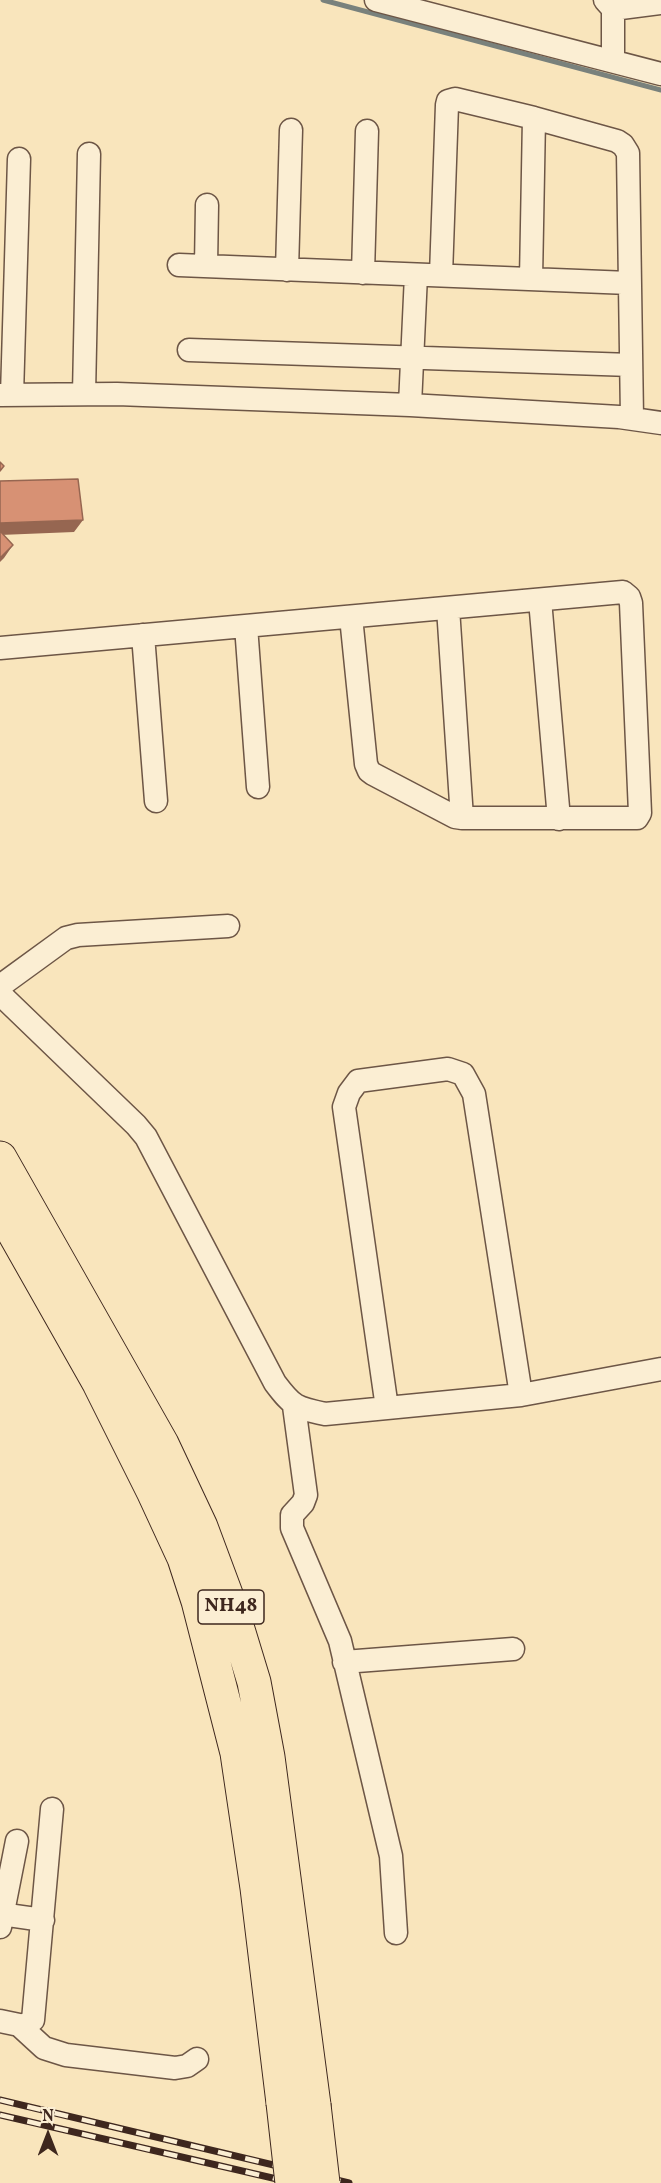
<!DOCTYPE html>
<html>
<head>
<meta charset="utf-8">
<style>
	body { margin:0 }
	#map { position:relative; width:661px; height:2183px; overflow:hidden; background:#f9e5bc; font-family:Vollkorn,serif }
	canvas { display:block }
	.north { position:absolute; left:18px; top:2105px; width:60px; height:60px; -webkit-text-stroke:4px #fbeed3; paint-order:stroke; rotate:0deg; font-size:16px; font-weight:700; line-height:24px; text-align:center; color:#3e271e }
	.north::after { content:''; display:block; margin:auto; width:21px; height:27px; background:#3e271e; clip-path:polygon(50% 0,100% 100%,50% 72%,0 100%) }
</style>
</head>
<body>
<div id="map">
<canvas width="661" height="2183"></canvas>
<div class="north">N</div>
</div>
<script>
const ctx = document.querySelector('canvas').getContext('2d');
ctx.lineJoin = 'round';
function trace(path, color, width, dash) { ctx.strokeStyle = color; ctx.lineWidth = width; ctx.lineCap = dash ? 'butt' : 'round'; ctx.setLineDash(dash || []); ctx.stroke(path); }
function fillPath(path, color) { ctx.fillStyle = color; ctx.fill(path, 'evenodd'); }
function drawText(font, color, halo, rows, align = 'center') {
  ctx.font = font + ' Vollkorn,serif'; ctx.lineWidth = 4.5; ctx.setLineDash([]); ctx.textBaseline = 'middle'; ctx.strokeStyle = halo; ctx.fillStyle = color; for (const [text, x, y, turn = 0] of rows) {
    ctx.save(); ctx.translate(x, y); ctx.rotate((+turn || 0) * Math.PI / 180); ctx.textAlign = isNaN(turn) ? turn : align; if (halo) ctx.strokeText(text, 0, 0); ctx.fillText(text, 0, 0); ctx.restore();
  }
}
trace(new Path2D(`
	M323,0L661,90`), '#79817c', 5);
const minor = new Path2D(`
	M376,0L661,74
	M605,0L613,9V61
	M613,9L661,3
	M179,265L629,283
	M206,266L207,205
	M287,270L291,130
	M363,273L367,131
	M441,275L447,105L448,101L455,99L534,118L617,141L623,145L628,153L632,418
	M531,279L534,118
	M189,350L631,365
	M84,394L89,154
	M0,395L117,394L410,405L619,417L661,423
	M12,395L19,159
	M410,405L416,275
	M540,600L559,819
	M448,608L462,818
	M246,626L258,787
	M143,635L156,801
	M0,648L623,592L629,597L631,603L640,813L637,818H462L455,817L373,774L369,771L366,764L351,617
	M0,986L66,938L78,935L228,926
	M0,994L136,1125L146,1137L275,1383C293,1407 296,1408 325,1414L521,1395L661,1369
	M294,1406L306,1495L303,1503L292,1515V1528L340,1641L391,1856L396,1933
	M387,1408L344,1107L349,1093L358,1081L448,1069L463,1074L474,1094L521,1395
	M344,1662L513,1649
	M0,1914L43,1920
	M0,1927L17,1841
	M0,2021L24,2026L33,2020L52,1809
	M20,2026L44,2048L66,2055L175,2068L187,2066L197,2059`);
const highway = new Path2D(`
	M0,1158L162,1444L201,1527L233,1613L254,1682L268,1757L314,2105
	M0,1208L99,1383L153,1491L184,1558L198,1601L237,1753L257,1888L283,2103`);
trace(minor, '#6d5646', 25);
trace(highway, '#3e271e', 35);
trace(minor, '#fbeed3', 22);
trace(highway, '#f9e5bc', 33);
const rail = new Path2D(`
	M0,2100L349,2183
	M0,2115L294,2183`);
trace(rail, '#3e271e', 7);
trace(rail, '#fbeed3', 4.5, [14]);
const highwayBridge = new Path2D(`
	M283,2103L292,2183
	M314,2105L323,2183`);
trace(highwayBridge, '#3e271e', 35, []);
trace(highwayBridge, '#f9e5bc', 33);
fillPath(new Path2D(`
	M83,520L74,532L0,535V523Z
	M13,545L4,558L0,562V558Z`), '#966651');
const building = new Path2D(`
	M0,462L4,466L0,471Z
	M78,479L83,520L0,523V481Z
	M0,531L13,545L0,558Z`);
fillPath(building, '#d79174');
trace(building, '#966651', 1.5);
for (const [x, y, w] of [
	[231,1607,66]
]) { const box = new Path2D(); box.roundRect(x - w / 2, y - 17, w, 34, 4.5); ctx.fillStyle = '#fbeed3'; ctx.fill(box); trace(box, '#3e271e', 1.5); }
drawText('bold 20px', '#3e271e', null, [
	["NH48",231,1607]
]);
</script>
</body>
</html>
